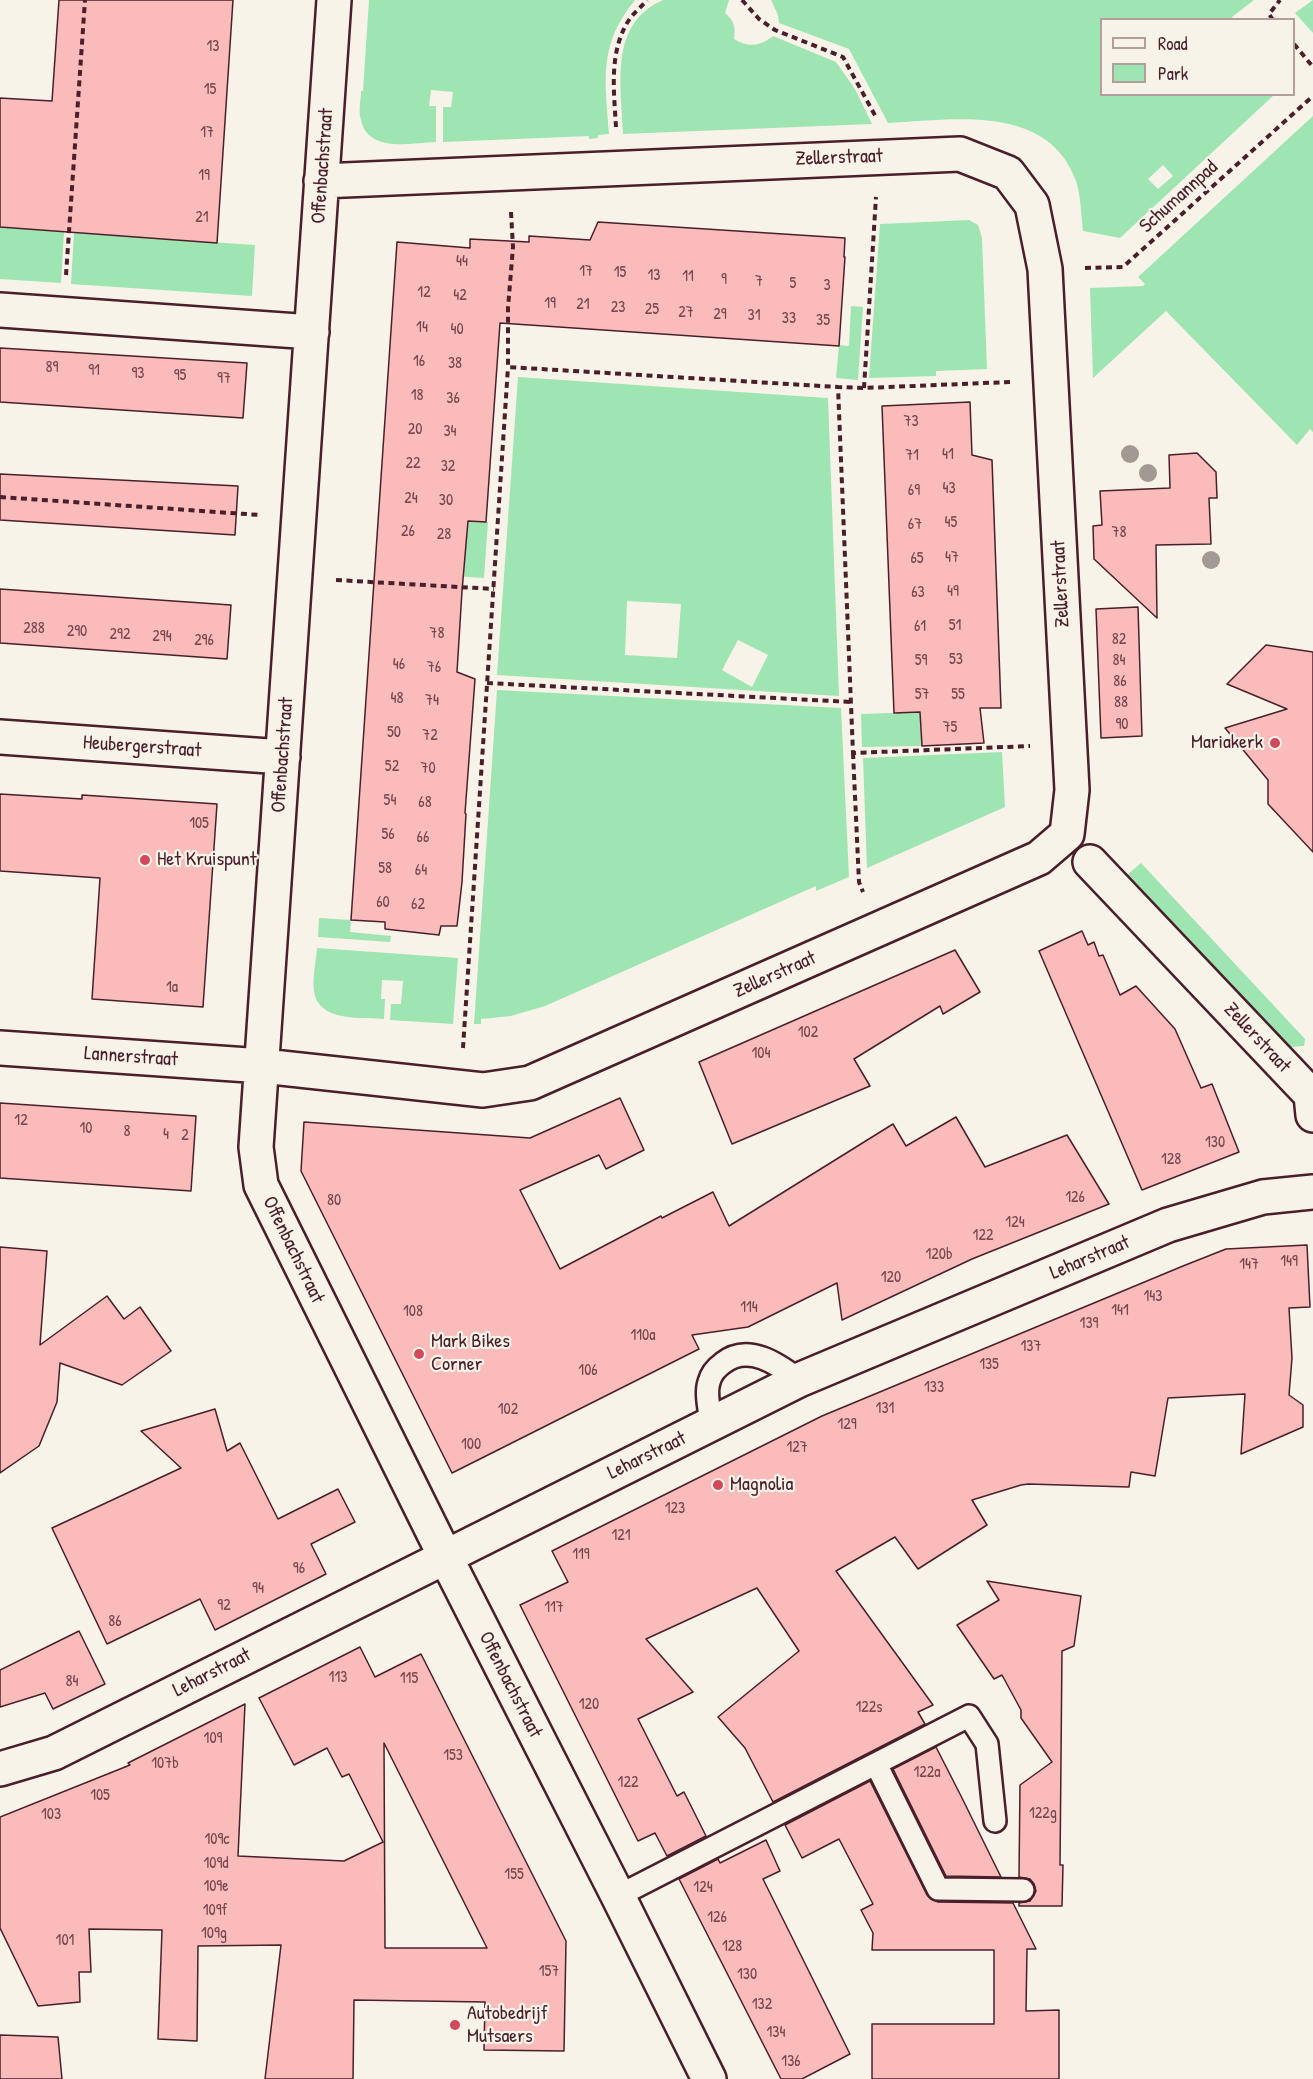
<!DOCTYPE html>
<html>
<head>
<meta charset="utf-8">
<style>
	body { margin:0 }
	#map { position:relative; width:1313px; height:2079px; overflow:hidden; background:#f7f3e8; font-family:"Patrick Hand",sans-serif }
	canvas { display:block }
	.legend { position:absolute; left:1100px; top:18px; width:195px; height:78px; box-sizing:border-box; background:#f7f3e8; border:2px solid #b29e9c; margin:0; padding:8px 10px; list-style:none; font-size:18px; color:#4a1f2b }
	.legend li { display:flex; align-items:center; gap:12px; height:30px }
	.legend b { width:30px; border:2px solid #b29e9c }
</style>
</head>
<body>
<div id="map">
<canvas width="1313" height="2079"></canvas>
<ul class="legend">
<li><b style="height:8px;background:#f7f3e8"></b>Road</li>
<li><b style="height:16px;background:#9fe5b2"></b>Park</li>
</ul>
</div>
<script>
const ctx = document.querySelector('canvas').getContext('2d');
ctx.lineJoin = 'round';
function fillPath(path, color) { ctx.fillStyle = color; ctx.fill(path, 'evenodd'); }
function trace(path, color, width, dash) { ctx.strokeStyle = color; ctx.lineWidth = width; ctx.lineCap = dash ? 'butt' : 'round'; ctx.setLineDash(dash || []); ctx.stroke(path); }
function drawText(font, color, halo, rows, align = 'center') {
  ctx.font = font + ' "Patrick Hand",sans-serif'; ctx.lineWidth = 4.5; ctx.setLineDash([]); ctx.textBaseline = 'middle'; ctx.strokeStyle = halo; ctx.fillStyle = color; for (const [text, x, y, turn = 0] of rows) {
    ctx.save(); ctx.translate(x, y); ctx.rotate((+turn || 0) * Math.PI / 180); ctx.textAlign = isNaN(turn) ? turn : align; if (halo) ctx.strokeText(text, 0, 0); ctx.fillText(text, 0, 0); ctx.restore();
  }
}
fillPath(new Path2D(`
	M369,0H635C598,45 605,80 609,134L598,135V138L589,139V136L443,142V107H451L453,92L431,90L429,106H436V142C411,143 368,153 361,120C358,111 361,100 361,91H363Z
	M663,0H729L725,13C734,20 736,28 734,39C748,48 761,46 773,36L836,62L855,89L872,124L623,134C622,123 622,112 621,101C619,60 620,19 663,0Z
	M771,0H1254L1232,17L1233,19L1102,20V94L1274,95L1120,238L1083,231C1081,215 1081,196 1076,181C1048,103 952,120 888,123L849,49L779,23L778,15ZM1163,165L1173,176L1158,189L1148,179Z
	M1313,0V33L1295,13Z
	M1313,116V432L1310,429L1297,445L1166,311L1093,378L1090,288L1143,286L1145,284L1138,277Z
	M969,220L978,225L982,238L987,369L936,371V376L869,378L880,224Z
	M0,227L64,232L61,283L0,279Z
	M74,233L255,245L252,296L71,284Z
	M851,306L863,307L858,380L836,378L839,345L849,346Z
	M518,377L828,398L839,696L497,675ZM627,601L681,604L677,658L625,655ZM738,640L768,655L752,687L722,670Z
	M458,520L488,522L484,578L454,576Z
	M497,690L841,708L849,877L816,891V886L545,1006L511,1016L481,1019V1024H474Z
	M920,712L922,746L862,747L861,714Z
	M1002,752L1005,807L867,868L863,758Z
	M1141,863L1305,1039L1304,1046L1291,1047L1283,1044L1127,875Z
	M319,918L351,920L350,932L391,936L390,942L318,937Z
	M317,948L458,958L453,1024L390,1020L391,1004H401L403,981L382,980L381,999H385L384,1019C363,1017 323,1022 315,996C311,982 316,963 317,948Z`), '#9fe5b2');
const building = new Path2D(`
	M59,0H233L217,243L0,227V98L52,101Z
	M598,222L845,238L844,257H845L839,346L500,323L486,522L468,521L462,591L457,672L475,679L465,813L466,814L462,882L457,926H441L439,935L385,929V922L351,920L397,242L470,248V239L529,242V236L590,240Z
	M0,348L247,363L243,418L0,402Z
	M970,402L972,455L992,460L1001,708H980L984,743L922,746L920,712L894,713L882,406Z
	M1197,453L1216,472L1217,498H1209L1211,544L1156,545L1157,618L1094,559L1093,526L1102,525L1100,491L1170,488L1169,455Z
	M0,474L238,486L235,535L0,520Z
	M0,589L231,605L227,659L0,643Z
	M1138,607L1142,736L1101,738L1096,609Z
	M1266,645L1313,652V852L1268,804V780L1225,728L1287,709L1227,684Z
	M0,794L82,799V795L217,804L203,1007L92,999L100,878L0,871Z
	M1082,931L1088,945L1094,942L1099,956L1103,955L1120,995L1136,986L1175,1029L1201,1088L1212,1084L1239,1152L1142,1190L1039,951Z
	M955,950L980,992L943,1014L940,1006L854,1059L870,1086L732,1144L699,1062Z
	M620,1098L644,1150L606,1169L599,1155L520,1190L560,1269L661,1216L662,1218L713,1192L729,1226L893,1124L906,1146L956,1117L985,1167L1067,1135L1109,1204L972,1259L842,1320L837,1283L748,1327L692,1335L699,1349L452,1473L301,1171L304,1122L530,1138Z
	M0,1103L196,1116L191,1191L0,1178Z
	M1307,1245L1310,1307L1289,1308L1292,1358L1289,1395L1303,1405V1427L1241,1454L1245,1394L1168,1398L1155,1476L1131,1472L1129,1487L1028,1484L1021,1485L972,1500L987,1525L918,1569L895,1537L836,1571L933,1705L918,1712L925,1724L773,1802L745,1748L718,1717L799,1651L757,1588L646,1639L693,1692L638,1719L677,1796L684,1792L706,1836L667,1856L655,1833L638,1841L520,1605L568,1582L552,1551L822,1416L1183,1266L1226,1249Z
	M0,1247L47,1251L40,1345L107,1296L124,1319L140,1307L171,1351L122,1385L60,1363L57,1402L39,1446L0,1473Z
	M215,1409L227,1451L240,1443L278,1519L338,1489L355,1522L311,1544L326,1574L215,1630L200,1599L107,1644L52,1528L181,1468L141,1431Z
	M987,1581L1081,1596L1074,1646L1062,1651L1060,1865H1063L1062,1906H1019V1903L1030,1901L1036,1891L1034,1884L1030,1879L1019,1877L1020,1785L1052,1762L1021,1718V1710L1002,1675L994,1679L957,1625L999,1600Z
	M79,1631L105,1684L53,1709L45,1693L0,1707V1670Z
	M360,1647L375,1677L421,1654L566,1941L564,2051L484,2050L485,2002L354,2000L353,2079H265L281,1945L198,1946L197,2041L158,2039L162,1930L89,1929L91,1972H79L80,2002L38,2006L0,1928V1817L130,1765L128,1763L245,1704L238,1856L344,1861L383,1842L349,1774L342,1777L327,1748L294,1765L259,1698ZM384,1743L487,1948H385Z
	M936,1747L961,1796L1001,1877L946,1876L893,1769Z
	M870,1781L927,1895L931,1899L938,1902L1013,1903L1036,1949H1027L1026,2011L1059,2010V2079H872V2024H994V1950H872L873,1933L861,1910L873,1904L839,1839L802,1858L785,1825Z
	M766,1840L780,1871L763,1879L850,2054L802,2079H781L679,1879L718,1859L720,1863Z
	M0,2035L58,2037L62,2079H0Z`);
fillPath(building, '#f9bcba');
trace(building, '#4a1f2b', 1.5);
const service = new Path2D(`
	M711,1424C710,1411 705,1394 709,1382C711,1374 716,1368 723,1363C748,1343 778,1364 799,1380
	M876,1764L938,1889L1023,1890
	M618,1896L969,1716L987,1744L995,1821`);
const minor = new Path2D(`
	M334,0L256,1147L261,1185L445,1556L618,1896L709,2079
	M0,310L312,332
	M0,737L283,757
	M1090,862L1311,1095L1313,1115
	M0,1048L263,1066L483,1090L530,1083L1039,858L1067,834L1072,790L1045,269L1032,205L1008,173L960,154L321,181
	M0,1769L54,1753L799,1380L1168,1225L1263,1197L1313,1192`);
trace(service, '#4a1f2b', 26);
trace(minor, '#4a1f2b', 38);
trace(new Path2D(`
	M742,0L759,19L775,30L843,57L877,119
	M1273,20L1269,14L1280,0
	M1294,44L1313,67
	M616,127C614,91 608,49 631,17C636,11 642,6 647,0
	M511,212L513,247L508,308V367L838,387
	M1085,268L1123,267L1313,96
	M66,275L85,0
	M1010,382L864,388L838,387L853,753L1030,746
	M864,388L876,197
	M0,497L260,515
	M336,580L494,589
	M487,683L851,702
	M853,753L859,882L863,892
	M463,1048L508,367`), '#4a1f2b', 4, [6, 4.5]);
trace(service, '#f7f3e8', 21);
trace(minor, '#f7f3e8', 33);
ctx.fillStyle = '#a39993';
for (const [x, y] of [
	[1130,454],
	[1148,473],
	[1211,560]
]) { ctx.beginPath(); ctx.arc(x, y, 9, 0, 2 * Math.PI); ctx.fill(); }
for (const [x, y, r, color] of [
	[1275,743,6,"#d1495b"],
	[145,860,6,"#d1495b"],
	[419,1354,6,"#d1495b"],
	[718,1485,6,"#d1495b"],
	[455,2025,6,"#d1495b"]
]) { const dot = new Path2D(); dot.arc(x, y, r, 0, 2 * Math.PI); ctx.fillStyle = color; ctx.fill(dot); trace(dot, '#f7f3e8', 2); }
drawText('16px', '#76464f', null, [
	["13",213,47],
	["15",210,90],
	["17",207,133],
	["19",204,176],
	["21",202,218],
	["44",462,262],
	["17",586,272],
	["15",620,273],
	["13",654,276],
	["11",688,277],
	["9",724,280],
	["7",759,282],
	["5",793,284],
	["3",827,286],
	["12",424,293],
	["42",460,296],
	["19",550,304],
	["21",583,305],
	["23",618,308],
	["25",652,310],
	["27",686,313],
	["29",720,315],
	["31",754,316],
	["33",789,319],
	["35",823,321],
	["14",422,328],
	["40",457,330],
	["16",419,362],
	["38",455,364],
	["89",52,368],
	["91",94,371],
	["93",138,374],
	["95",180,376],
	["97",224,379],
	["18",417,396],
	["36",453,399],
	["73",911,422],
	["20",415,430],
	["34",450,432],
	["41",948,455],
	["71",912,456],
	["22",413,464],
	["32",448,467],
	["43",949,489],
	["69",914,491],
	["24",411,499],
	["30",446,501],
	["45",951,523],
	["67",915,525],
	["26",408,532],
	["78",1119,533],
	["28",444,535],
	["47",952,558],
	["65",917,559],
	["49",953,592],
	["63",918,593],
	["51",955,626],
	["61",920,627],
	["288",34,629],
	["290",77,632],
	["78",437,634],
	["292",120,635],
	["294",162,637],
	["82",1119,640],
	["296",204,641],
	["53",956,660],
	["59",921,661],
	["84",1119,661],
	["46",399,665],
	["76",434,668],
	["86",1120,682],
	["57",922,695],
	["55",958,695],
	["48",397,699],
	["74",432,701],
	["88",1121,703],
	["90",1122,725],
	["75",950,728],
	["50",394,733],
	["72",430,736],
	["52",392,767],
	["70",428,769],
	["54",390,801],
	["68",425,803],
	["105",199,824],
	["56",388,835],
	["66",423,838],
	["58",385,869],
	["64",421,871],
	["60",383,903],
	["62",418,905],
	["1a",172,988],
	["102",808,1033],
	["104",761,1054],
	["12",21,1121],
	["10",86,1129],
	["8",127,1132],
	["4",166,1135],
	["2",185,1136],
	["130",1215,1143],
	["128",1171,1160],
	["126",1075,1198],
	["80",334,1201],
	["124",1015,1223],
	["122",983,1236],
	["120b",939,1255],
	["149",1289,1262],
	["147",1249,1265],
	["120",891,1278],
	["143",1153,1297],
	["114",749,1308],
	["141",1120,1311],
	["108",413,1312],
	["139",1089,1324],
	["110a",643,1336],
	["137",1031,1347],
	["135",989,1365],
	["106",588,1371],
	["133",934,1388],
	["131",885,1409],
	["102",508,1410],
	["129",847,1425],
	["100",471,1445],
	["127",797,1448],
	["123",675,1509],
	["121",621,1536],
	["119",581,1555],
	["96",299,1569],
	["94",258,1589],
	["92",224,1606],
	["117",554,1608],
	["86",115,1622],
	["113",338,1678],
	["115",409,1679],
	["84",72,1682],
	["120",589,1705],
	["122s",869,1708],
	["109",213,1739],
	["153",453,1756],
	["107b",165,1764],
	["122a",927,1773],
	["122",628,1783],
	["105",100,1796],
	["122g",1043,1814],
	["103",51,1815],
	["109c",217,1840],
	["109d",216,1864],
	["155",514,1875],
	["109e",216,1887],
	["124",703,1888],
	["109f",215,1911],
	["126",717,1918],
	["109g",214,1934],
	["101",65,1941],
	["128",732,1947],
	["157",549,1972],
	["130",747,1975],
	["132",762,2005],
	["134",776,2033],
	["136",791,2062]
]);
drawText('20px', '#4a1f2b', '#f7f3e8', [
	["Zellerstraat",839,158,-2],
	["Offenbachstraat",323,166,-86],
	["Schumannpad",1179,197,-42],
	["Zellerstraat",1061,584,-93],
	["Heubergerstraat",142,747,4],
	["Offenbachstraat",283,755,-86],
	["Zellerstraat",775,975,-24],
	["Zellerstraat",1257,1038,47],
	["Lannerstraat",131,1057,4],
	["Offenbachstraat",293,1250,64],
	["Leharstraat",1090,1258,-23],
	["Leharstraat",647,1456,-26],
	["Leharstraat",212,1673,-27],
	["Offenbachstraat",510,1685,63]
]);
drawText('20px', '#4a1f2b', '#f7f3e8', [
	["Mariakerk",1263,743,"right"],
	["Het Kruispunt",157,860],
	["Mark Bikes",431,1342],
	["Corner",431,1365],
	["Magnolia",730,1485],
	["Autobedrijf",467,2014],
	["Mutsaers",467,2037]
], 'left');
</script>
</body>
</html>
